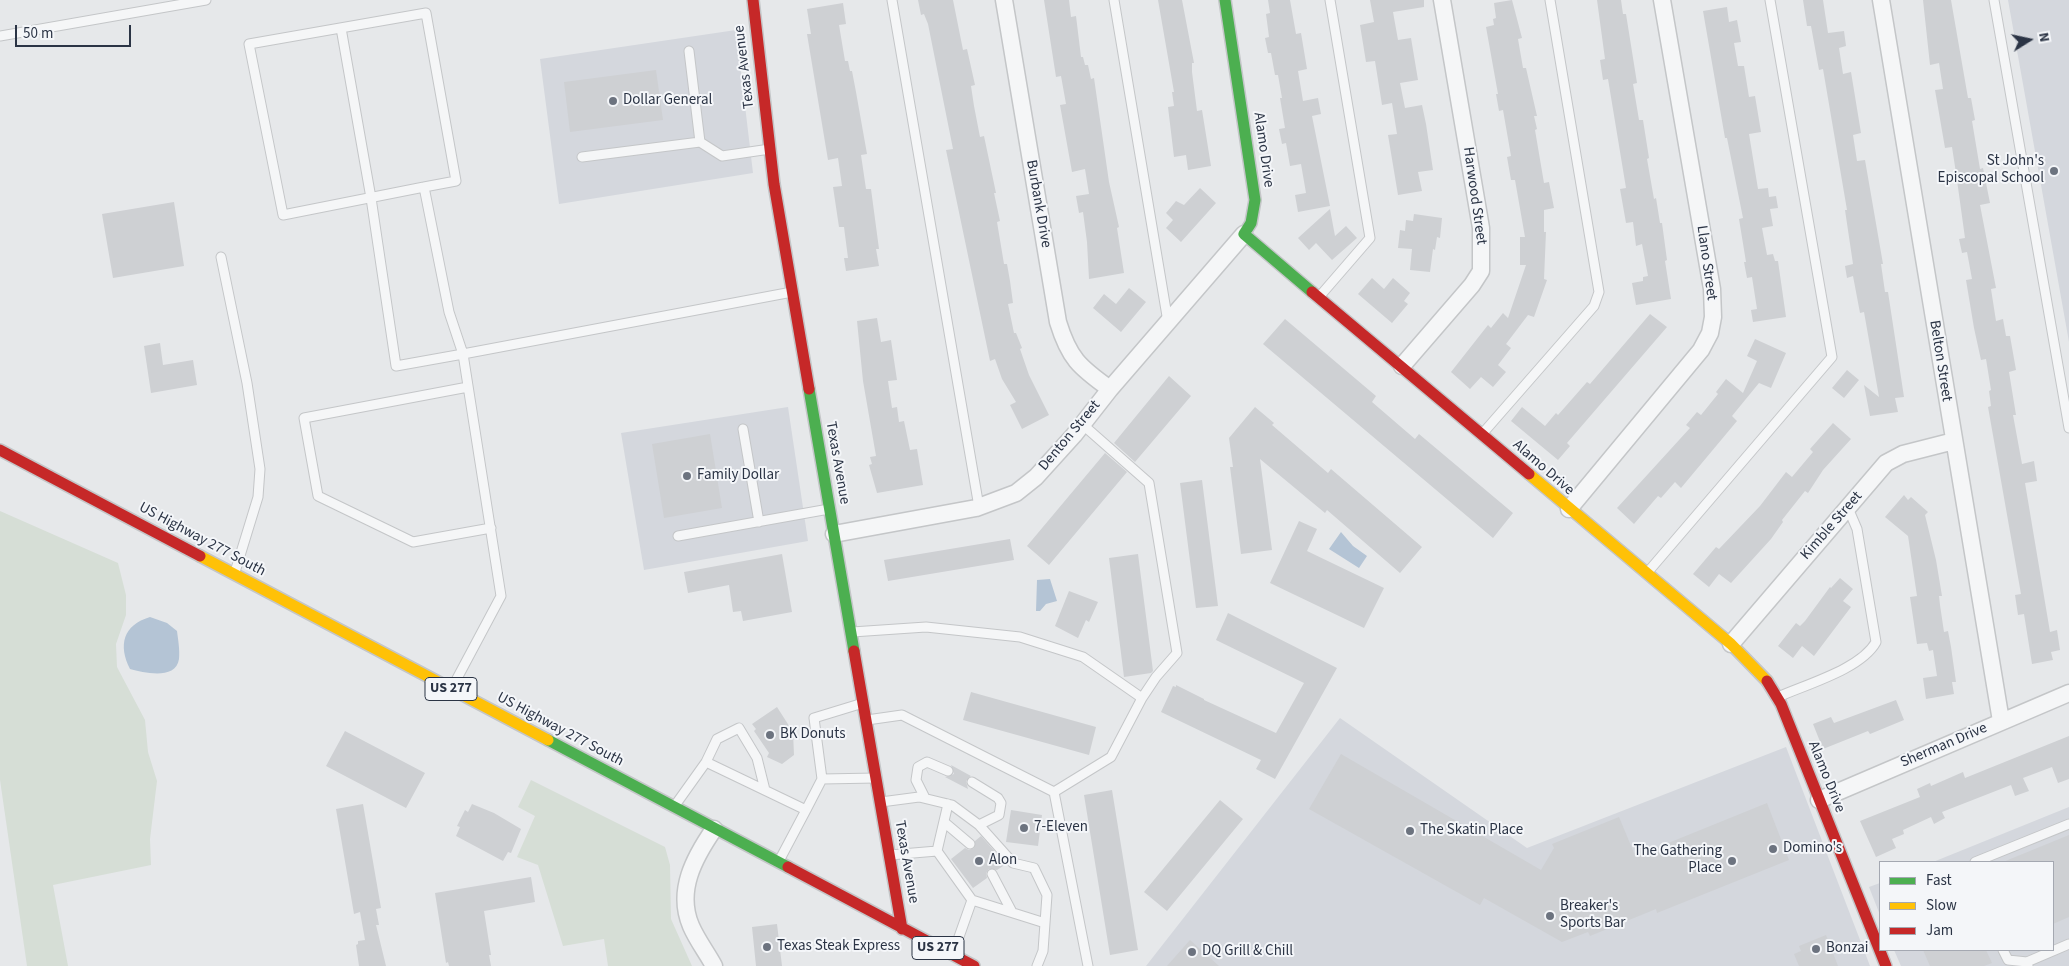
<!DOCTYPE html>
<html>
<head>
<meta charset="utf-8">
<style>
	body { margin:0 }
	#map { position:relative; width:2069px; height:966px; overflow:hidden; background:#e6e8ea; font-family:"Source Sans 3",sans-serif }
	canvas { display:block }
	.legend { position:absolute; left:1879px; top:861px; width:175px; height:90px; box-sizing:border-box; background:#f4f6f9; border:1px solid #a4a8b1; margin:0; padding:6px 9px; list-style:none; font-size:15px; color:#2b3445 }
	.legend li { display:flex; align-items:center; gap:10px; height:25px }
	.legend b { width:25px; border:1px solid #a4a8b1 }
	.north { position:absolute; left:2004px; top:15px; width:50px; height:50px; -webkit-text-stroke:4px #f4f6f9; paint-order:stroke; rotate:80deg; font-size:14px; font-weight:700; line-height:20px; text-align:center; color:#2b3445 }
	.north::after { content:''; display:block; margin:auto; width:18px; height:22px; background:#2b3445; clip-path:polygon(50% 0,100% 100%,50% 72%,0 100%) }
	.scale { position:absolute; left:15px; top:25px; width:116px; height:22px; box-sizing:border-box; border:2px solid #2b3445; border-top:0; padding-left:6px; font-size:15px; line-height:18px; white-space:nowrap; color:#2b3445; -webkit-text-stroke:4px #f4f6f9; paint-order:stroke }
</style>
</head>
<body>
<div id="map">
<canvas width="2069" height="966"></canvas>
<ul class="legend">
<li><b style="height:6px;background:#4caf50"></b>Fast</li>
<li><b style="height:6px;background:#ffc107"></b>Slow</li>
<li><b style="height:6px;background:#c62828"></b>Jam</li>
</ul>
<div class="north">N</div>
<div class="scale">50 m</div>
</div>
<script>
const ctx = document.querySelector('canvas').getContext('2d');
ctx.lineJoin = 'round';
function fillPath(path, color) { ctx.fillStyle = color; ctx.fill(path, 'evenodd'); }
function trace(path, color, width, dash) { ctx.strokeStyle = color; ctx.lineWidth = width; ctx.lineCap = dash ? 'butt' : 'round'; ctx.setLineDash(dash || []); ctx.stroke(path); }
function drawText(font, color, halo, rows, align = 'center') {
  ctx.font = font + ' "Source Sans 3",sans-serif'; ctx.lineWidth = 4; ctx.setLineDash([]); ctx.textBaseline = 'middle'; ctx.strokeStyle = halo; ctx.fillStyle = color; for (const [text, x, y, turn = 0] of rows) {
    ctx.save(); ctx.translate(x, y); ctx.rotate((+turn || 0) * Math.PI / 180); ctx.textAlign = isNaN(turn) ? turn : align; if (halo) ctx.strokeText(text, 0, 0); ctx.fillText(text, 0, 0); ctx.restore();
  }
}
fillPath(new Path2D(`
	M2008,0H2069V342Z
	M736,30L753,173L559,204L540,59Z
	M788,407L808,541L644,570L621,433Z
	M1340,718L1527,848L1786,747L1870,966H1146Z
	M2069,807V966H1901L1894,950H2053V862H1933Z
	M1880,883V915L1869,887Z`), '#d4d7dd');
fillPath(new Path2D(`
	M0,511L118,563L126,595V615L116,644L117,667L145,720L148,752L157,781L150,839L151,865L53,885L68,966H27L0,780Z
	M531,780L665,847L670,865L671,919L692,966H608L604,939L563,946L538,865L517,857L535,816L518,807Z`), '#d6ded6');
fillPath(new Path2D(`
	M1341,532L1353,546L1367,556L1359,568L1329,549Z
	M1050,579L1057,601L1046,604L1040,611H1036L1037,580Z
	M150,617L167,623L177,631C178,639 180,650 179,659C176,680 145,673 130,669C118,645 123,625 150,617Z`), '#b4c4d5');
fillPath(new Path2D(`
	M918,0H953L963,50L967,49L975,85L971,86L974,106L980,137L984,136L996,193H994L1000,221L997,222L1004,264H1007L1010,281L1013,303L1008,304L1014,333H1016L1022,348L1020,349L1029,375L1049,415L1022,429L1010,405L1016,402L1002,379L995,359L990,361L946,150L953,149L928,24L924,14L921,15Z
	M1044,0H1069L1071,17L1076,16L1081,57H1083L1085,65H1088L1091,79L1094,78L1109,182L1119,227L1117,228L1124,273L1089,279L1087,242L1083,212L1079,213L1076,196L1089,194L1085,169L1072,172L1060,105L1066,104L1061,76L1056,77Z
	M1158,0H1182L1194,63H1192V72L1197,111L1202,110L1211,166L1188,170L1186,155L1174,157L1168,107L1174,106L1172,92H1174Z
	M1268,0H1290L1296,34L1301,33L1307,69L1298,71L1303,101L1318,98L1321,114L1312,116L1330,206L1298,212L1295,195L1306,193L1301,164L1290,166L1286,143L1282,144L1279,129L1285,128L1280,98H1282L1278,75H1275L1271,53H1268L1265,38L1269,37L1266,14L1270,13Z
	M1370,0H1424V7L1393,12L1398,40L1411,38L1418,80L1400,83L1405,108L1422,105L1426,124L1433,170L1418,172L1422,191L1398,195L1388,135L1397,134L1392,103L1382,105L1375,61L1366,62L1360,25L1374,22Z
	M1512,0L1522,38L1518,39L1523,68H1526L1537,116H1534L1537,129L1535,130L1544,183L1549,182L1554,208L1544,210V232H1546L1544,279L1547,280L1534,317L1528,315L1506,344L1511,348L1498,365L1506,372L1493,387L1481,377L1470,389L1451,372L1488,325L1491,328L1503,313L1508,318L1526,265H1520V237H1525L1515,180H1511L1507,157L1511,156L1503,110L1499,111L1496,94H1498L1486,27L1494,25L1493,19L1496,18L1494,3Z
	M1597,0H1621L1623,14H1626L1637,83L1633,84L1639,120H1643L1649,158L1647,159L1654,199L1656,198L1660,223H1662L1667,260L1665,261L1671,299L1636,305L1632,283L1643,281V277L1648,276L1642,244L1636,246L1633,222L1626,223L1620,189L1626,188L1608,79L1603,80L1600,60L1605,59Z
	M1803,0H1823L1828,33L1844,31L1846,46L1839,48L1843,74L1851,72L1861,133L1853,135L1857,161L1865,160L1883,264H1881L1885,292H1888L1904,397L1895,398L1898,412L1870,416L1864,385L1879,397L1864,312L1860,313L1853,276L1847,278L1845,266L1853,264L1845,210H1847L1823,69L1819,70L1811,26H1807Z
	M1923,0H1951L1968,98H1971L1975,120L1972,121L1980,169L1983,168L1990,203L1980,205L1996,288L1991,289L1996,321L2003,319L2006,336H2010L2016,370L2009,372L2016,415H2013L2022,464L2034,461L2037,481L2025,483L2050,632L2057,630L2060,650L2051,652L2053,660L2032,664L2024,614L2018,615L2015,595L2021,594L1988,407L1991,406L1989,391L1991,390L1986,359L1981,360L1974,328L1966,280L1972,279L1967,252L1962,253L1959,239L1965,238L1956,173L1952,147L1945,148L1935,90L1943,89L1939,63L1930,65Z
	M843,3L846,24L839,25L845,61H848L850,71H852L856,92L867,154L861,155L866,189H871L879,249H876L879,266L846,271L844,258H848L844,227H839L833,187L842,186L838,158L828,160L807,34H811L807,9Z
	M1727,7L1729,22L1737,20L1741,42L1734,43L1738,66H1744L1749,97L1755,96L1761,132L1749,134L1758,189L1768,188L1769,197L1776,196L1778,208L1770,209L1773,226L1762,228L1767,255L1773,254L1775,261H1778L1786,317L1753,322L1751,310L1757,309L1752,277L1747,278L1744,262H1746L1739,219L1743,218L1727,138H1725L1703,11Z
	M656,70L663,120L570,132L564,82Z
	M1200,188L1216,203L1181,242L1166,228L1173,220L1166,213L1176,201L1184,205Z
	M174,202L184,266L113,278L102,214Z
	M1330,209L1335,236L1346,226L1357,238L1332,260L1316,243L1309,250L1298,238Z
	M1414,214L1442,218L1440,238L1437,237L1435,250L1433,249L1430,272L1410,270L1412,249L1398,248L1400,230L1405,231L1406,220L1413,221Z
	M1372,278L1384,289L1393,278L1410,293L1404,301L1408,304L1392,323L1358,294Z
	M1129,288L1146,302L1121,332L1093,308L1104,294L1116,304Z
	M1650,314L1667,327L1567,443L1570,446L1558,460L1511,421L1522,407L1545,426L1556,413L1558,415L1587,382L1590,384Z
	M877,318L881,342L891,340L897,380L888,381L892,408L897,407L899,422L904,421L910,450L917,449L923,485L877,493L869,465L872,464L870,457L876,456L863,381L857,321Z
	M1285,319L1376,396L1372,402L1415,439L1419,434L1513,513L1493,538L1263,344Z
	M1755,339L1786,353L1771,388L1759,383L1732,416L1737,421L1681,488L1675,482L1661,498L1658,496L1634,524L1617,508L1690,428L1686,425L1697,412L1701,415L1718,394L1716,392L1726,379L1743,393L1757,361L1747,356Z
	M160,343L163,365L193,360L197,385L151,393L144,346Z
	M1847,370L1859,380L1844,398L1832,388Z
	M1169,376L1191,396L1135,462L1114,443Z
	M1255,407L1274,423L1272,425L1328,473L1331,469L1422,547L1400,573L1327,510L1325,513L1260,459L1272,550L1241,554L1230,467H1233L1229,438Z
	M1833,423L1851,439L1823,470L1808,493L1805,491L1782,520L1783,522L1771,539L1731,583L1719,574L1709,587L1693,574L1716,547L1719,549L1760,506L1786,472L1792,477L1813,452L1810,449Z
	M710,434L722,508L664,518L652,444Z
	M1105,453L1127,472L1049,565L1027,546Z
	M1202,480L1218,606L1196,608L1180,483Z
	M1904,495L1908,500L1911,497L1928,512L1925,515L1936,560L1942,596H1939L1940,605L1944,632L1948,631L1951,647L1956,682H1952L1954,694L1926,699L1923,678L1937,676L1933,650L1929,651L1927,643L1917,644L1910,597L1917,596L1908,536L1885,517Z
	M1299,521L1317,529L1307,551L1384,588L1364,628L1270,583Z
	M1010,539L1014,560L888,581L884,560Z
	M782,554L792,612L743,621L741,611L733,612L729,585L688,593L684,572Z
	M1138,554L1153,671L1151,673L1124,677L1109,558Z
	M1840,578L1853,589L1843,601L1851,607L1814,656L1802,646L1793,658L1778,646L1796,623L1800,626L1805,621L1830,587L1831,588Z
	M1069,591L1098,602L1089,622L1086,620L1078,638L1055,626Z
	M1228,613L1337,668L1275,779L1256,769L1261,760L1161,712L1173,686L1176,687V685L1204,699V700L1276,733L1304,683L1216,640Z
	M971,692L1096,727L1089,755L963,720Z
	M1896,700L1904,720L1870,734L1868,731L1823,749L1813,724L1831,717L1834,723Z
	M777,707L793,732L794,755L782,764L767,757L769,753L754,731L756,729L752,724Z
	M345,731L425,773L406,808L326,766Z
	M2069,736V779L2058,783L2052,767L2023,778L2029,791L2015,796L2011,785L1942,812L1945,818L1934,824L1931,817L1903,830L1904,834L1892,839L1896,848L1876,857L1860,821L1920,797L1917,789L1930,783L1931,786L1963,772L1965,778Z
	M1341,754L1541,870L1554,848L1552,844L1619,817L1634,853L1650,846L1651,850L1767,803L1789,860L1657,913L1656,909L1590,936L1588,932L1562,942L1484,898L1480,905L1309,809Z
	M951,765L971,776L966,781L968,789L945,777L954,774Z
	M1112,790L1138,950L1110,955L1084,795Z
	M1220,800L1243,819L1167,911L1144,892Z
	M363,804L381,908L376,909L379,925H376L386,966H359L356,945L358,944V941L365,940L360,912L354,914L336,809Z
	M472,804L494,813L521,829L511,853L508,852L503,861L456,836L460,827L457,826L465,810L468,812Z
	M1011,810L1042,815L1038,846L1006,842Z
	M2069,835V917L2053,924V862H2003Z
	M981,836L1006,864L997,870L989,869L986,873L987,878L973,888L951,859L965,848L969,850L974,848L975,841Z
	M531,877L535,902L484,911L491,955H489L491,966H449L448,962L446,963L435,893Z
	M777,924L782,966H756L752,927Z
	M1826,935L1838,966H1799L1794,954L1801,951L1799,946Z
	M1190,940L1219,966H1167Z
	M1923,950H1986L1992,963L1984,966H1930Z`), '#ced0d3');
const lane = new Path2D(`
	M892,0L979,507
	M1114,0L1168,322
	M1994,0L2069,428
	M341,28L371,198L396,366L463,354L449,312L424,187L456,181L426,13L249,44L283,215L424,187
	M0,36L206,0
	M689,51L700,142
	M582,157L700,142L722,156L770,149
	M221,257L247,383L260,469L258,497L235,572
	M1319,297L1370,238L1330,0
	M468,387L304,418L318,496L413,542L491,528
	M1082,424L1149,483L1177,653L1156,677L1142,698
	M743,429L759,522
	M1483,433L1594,306L1599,292L1550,0
	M678,536L829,509
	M1647,573L1832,357L1770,0
	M852,632L926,627L1020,637L1083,657L1142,698L1111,757L1054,792L902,715L867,720
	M453,686L501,596L463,354L792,292
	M1778,697C1807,684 1861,669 1876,642L1857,529L1848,508
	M706,762L806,810L822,779L876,778
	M822,779L814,718L863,703
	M972,782L998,798L1001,803L999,815L979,825
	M1054,792L1088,966
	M925,798L916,780L918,767L927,762L948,771
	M881,802L919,797L952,805L979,825L1013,863L1034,868L1047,895L1043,951L1037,966
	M676,804L706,762L717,739L739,728L757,758L765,790
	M944,822L970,844
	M937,851L948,804
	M890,855L937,851L972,900L954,951
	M779,861L806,810
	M1975,862L2069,824
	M992,874L1012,912
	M972,900L1045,923
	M2003,950L2008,960L2027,962
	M2028,966L2027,962L2069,944`);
const street = new Path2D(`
	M1004,0L1058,322C1069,358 1079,367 1110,389
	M1881,0L2001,721
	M1402,366L1472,285L1481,271V228L1442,0
	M1569,509L1701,350L1710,333L1713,317L1712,289L1662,0
	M834,534L976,508L1016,493L1036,477L1074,435L1110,389L1244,234
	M1731,644L1886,463L1903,454L1954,441
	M1819,800L2069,693
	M714,829C694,858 676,891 691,926C697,940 707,953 714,966`);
const fast = new Path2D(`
	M1225,0L1255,200L1251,223L1244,234L1312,292
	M809,389L854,651
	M548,740L788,867`);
const slow = new Path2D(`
	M1529,474L1731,644L1767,681
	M200,556L548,740`);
const jam = new Path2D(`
	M753,0L774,184L809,389
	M1312,292L1529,474
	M0,450L200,556
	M854,651L902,929
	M1767,681L1781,704L1886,966
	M788,867L974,966`);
trace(lane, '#c4c6c8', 11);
trace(street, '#c4c6c8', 19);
trace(fast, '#c4c6c8', 14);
trace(slow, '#c4c6c8', 14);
trace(jam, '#c4c6c8', 14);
trace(lane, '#f5f6f7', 9);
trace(street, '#f5f6f7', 16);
trace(fast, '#4caf50', 11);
trace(slow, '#ffc107', 11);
trace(jam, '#c62828', 11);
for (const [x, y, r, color] of [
	[613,101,5,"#6c737f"],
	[2054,171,5,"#6c737f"],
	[687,476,5,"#6c737f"],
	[770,735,5,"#6c737f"],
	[1024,828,5,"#6c737f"],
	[1410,831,5,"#6c737f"],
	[1773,849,5,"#6c737f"],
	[979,861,5,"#6c737f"],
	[1732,861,5,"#6c737f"],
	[1550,916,5,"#6c737f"],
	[767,947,5,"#6c737f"],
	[1816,949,5,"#6c737f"],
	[1192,952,5,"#6c737f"]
]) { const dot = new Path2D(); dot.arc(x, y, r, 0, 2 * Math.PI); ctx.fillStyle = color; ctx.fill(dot); trace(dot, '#f4f6f9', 2); }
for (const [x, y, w] of [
	[451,689,52],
	[938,948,52]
]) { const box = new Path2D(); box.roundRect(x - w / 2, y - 11.5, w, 23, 4); ctx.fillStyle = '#f4f6f9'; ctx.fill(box); trace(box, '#2b3445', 1); }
drawText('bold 14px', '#2b3445', null, [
	["US 277",451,689],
	["US 277",938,948]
]);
drawText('15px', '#2b3445', '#f4f6f9', [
	["Texas Avenue",745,67,-97],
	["Alamo Drive",1263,150,82],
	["Harwood Street",1474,196,82],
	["Burbank Drive",1038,204,80],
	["Llano Street",1706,263,82],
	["Belton Street",1940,361,81],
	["Denton Street",1070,436,-50],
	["Texas Avenue",837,463,80],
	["Alamo Drive",1543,468,41],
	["Kimble Street",1832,526,-49],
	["US Highway 277 South",202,540,28],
	["US Highway 277 South",560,730,28],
	["Sherman Drive",1944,746,-23],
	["Alamo Drive",1826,777,68],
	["Texas Avenue",906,862,80]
]);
drawText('15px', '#2b3445', '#f4f6f9', [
	["Dollar General",623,101],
	["St John's",2044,162,"right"],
	["Episcopal School",2044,179,"right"],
	["Family Dollar",697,476],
	["BK Donuts",780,735],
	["7-Eleven",1034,828],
	["The Skatin Place",1420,831],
	["Domino's",1783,849],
	["The Gathering",1722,852,"right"],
	["Place",1722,869,"right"],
	["Alon",989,861],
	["Breaker's",1560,907],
	["Sports Bar",1560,924],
	["Texas Steak Express",777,947],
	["Bonzai",1826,949],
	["DQ Grill & Chill",1202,952]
], 'left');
</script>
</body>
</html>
